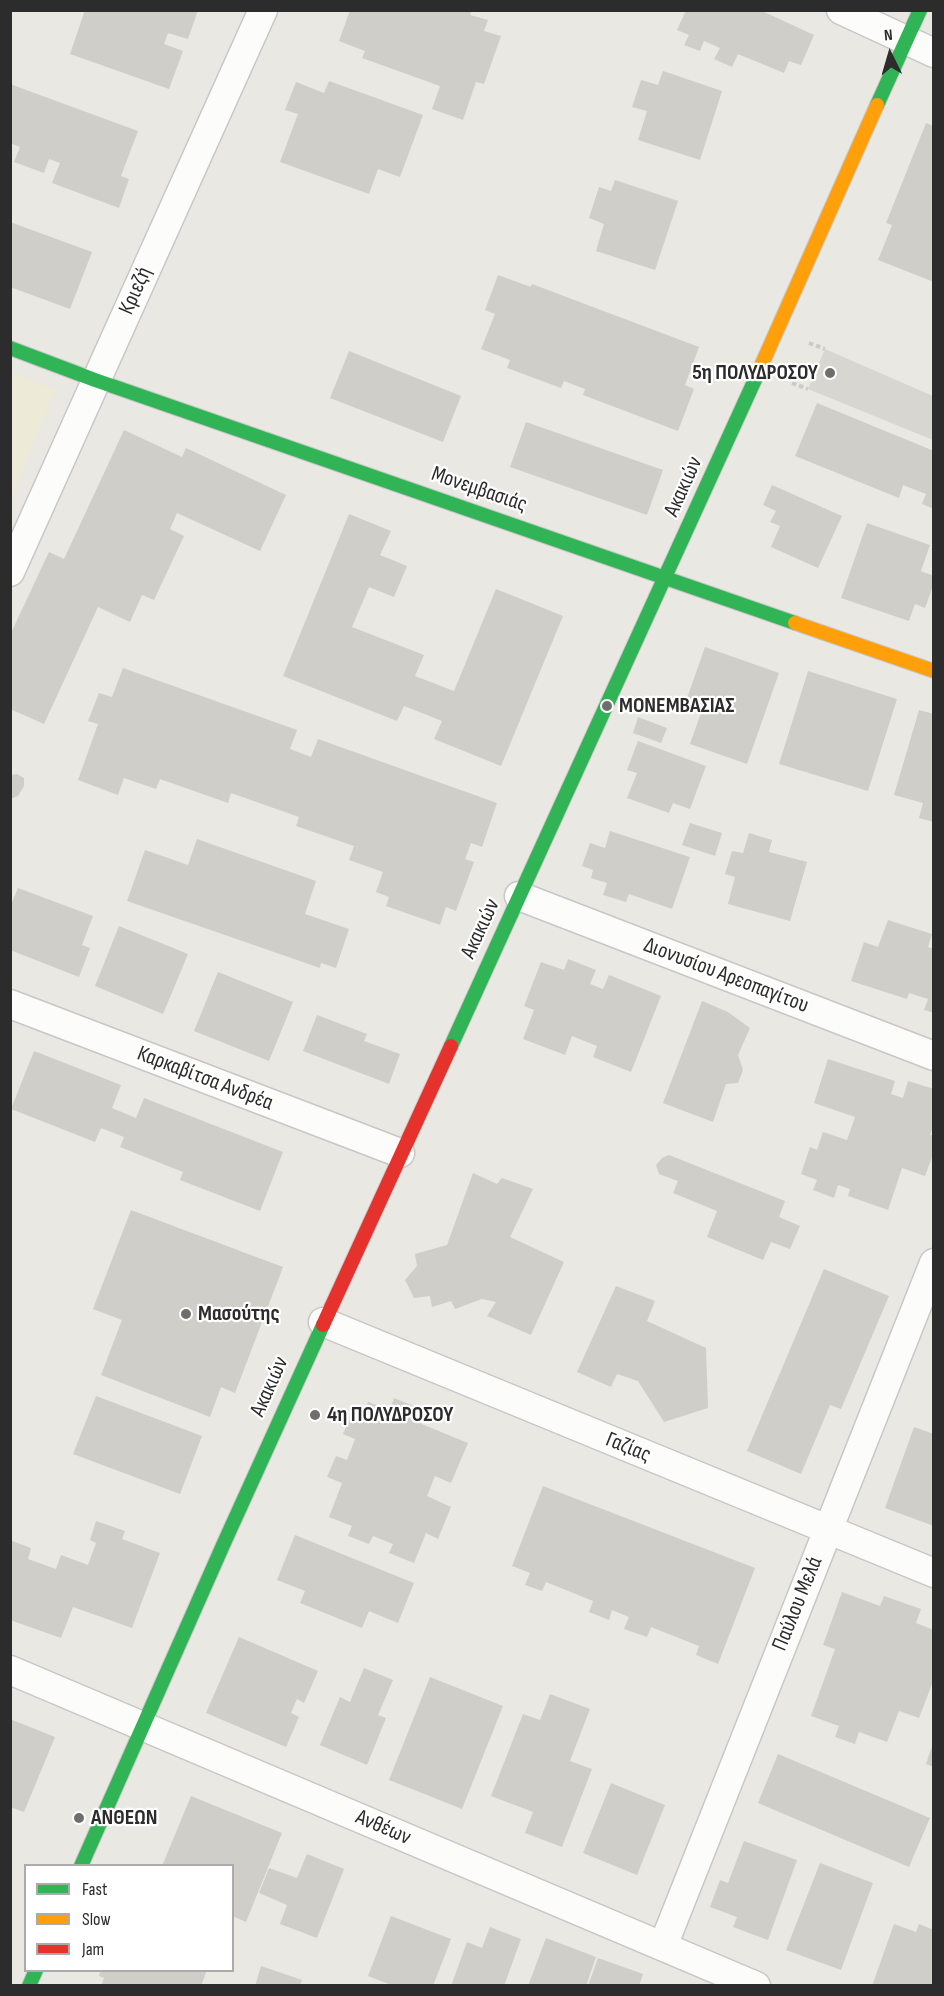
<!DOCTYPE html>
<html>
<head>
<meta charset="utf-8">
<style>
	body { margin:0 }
	#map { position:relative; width:944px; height:1996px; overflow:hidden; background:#eae8e2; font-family:"Sofia Sans Condensed",sans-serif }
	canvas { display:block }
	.frame { position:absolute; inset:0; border:12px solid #2c2c2c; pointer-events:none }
	.legend { position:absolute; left:24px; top:1864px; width:210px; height:108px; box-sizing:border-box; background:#fff; border:2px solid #ababab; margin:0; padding:8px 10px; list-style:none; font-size:18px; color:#2c2c2c }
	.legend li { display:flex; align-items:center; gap:12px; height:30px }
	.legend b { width:30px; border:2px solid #ababab }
	.north { position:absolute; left:860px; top:24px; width:60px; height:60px; -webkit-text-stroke:4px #fff; paint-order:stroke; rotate:355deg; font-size:16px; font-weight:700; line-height:24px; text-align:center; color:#2c2c2c }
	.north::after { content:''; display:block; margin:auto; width:21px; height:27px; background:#2c2c2c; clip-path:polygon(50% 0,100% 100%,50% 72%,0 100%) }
</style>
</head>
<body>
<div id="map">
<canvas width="944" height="1996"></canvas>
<div class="frame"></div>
<ul class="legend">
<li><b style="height:8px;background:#30b455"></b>Fast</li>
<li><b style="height:8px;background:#ff9f0a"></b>Slow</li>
<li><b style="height:8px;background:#e5322d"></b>Jam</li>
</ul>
<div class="north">N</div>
</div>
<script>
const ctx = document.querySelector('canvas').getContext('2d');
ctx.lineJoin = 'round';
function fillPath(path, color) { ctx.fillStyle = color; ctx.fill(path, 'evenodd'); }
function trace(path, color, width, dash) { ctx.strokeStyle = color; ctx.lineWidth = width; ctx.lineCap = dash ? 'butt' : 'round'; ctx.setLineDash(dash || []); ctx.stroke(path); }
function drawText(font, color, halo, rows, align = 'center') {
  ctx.font = font + ' "Sofia Sans Condensed",sans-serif'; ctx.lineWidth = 4.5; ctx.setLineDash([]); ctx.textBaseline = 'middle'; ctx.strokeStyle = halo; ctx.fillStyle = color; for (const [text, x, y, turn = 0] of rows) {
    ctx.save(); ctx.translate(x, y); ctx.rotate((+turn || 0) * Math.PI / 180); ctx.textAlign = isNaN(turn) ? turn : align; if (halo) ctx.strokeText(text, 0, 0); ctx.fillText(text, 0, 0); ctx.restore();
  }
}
fillPath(new Path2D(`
	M11,372L55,390L11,498Z`), '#edead7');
fillPath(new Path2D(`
	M825,349L933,396V440L808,389Z`), '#d8d6d0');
fillPath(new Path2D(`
	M85,10H198L188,39L168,33L164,44L183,51L169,89L70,54Z
	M350,10H472L470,15L488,20L484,31L501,36L484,84L476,82L463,120L432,109L440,86L362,58L365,51L339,41Z
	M686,10H760L814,35L801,65L789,61L784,73L738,54L732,67L714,59L720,48L704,41L700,51L684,45L689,35L677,30Z
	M663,71L722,91L700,160L638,140L647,111L632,107L641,80L658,85Z
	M329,81L423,115L400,177L378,169L369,194L280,162L298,114L285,110L296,82L324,93Z
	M10,84L138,131L121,176L129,179L119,208L52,183L60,163L49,159L44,173L14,162L20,147L10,143Z
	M926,123L934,126V282L878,260L892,225L886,223Z
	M615,180L678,201L655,270L596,251L604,224L589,218L599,187L611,191Z
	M10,222L92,252L70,309L10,287Z
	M498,275L531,287L532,284L699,347L685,385L694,389L678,431L583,395L585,389L564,381L561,388L507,368L510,360L481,349L495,314L485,310Z
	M349,351L461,396L443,442L330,398Z
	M817,403L934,451V509L922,504L926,494L903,485L899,498L795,456Z
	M526,422L663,470L647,515L510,467Z
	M124,430L182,457L186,448L286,495L260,551L177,513L170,529L184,536L154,600L142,595L130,622L98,607L44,724L10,709V635L49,552L64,559Z
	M772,485L842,516L818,568L771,547L780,526L770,522L776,511L763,505Z
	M349,514L391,531L380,555L407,566L394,597L369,587L352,627L424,655L415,676L454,691L496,589L563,616L501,766L434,739L442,721L404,706L397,721L283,676Z
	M867,523L930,545L921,571L934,576V583L925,608L915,604L909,621L841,598Z
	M705,647L779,673L747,764L690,744L702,710L685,704Z
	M123,668L297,730L290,749L311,757L318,739L497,803L482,847L471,843L465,859L474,862L456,911L446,907L440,925L386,906L389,897L376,892L383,872L349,860L354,846L296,826L299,817L231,793L228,803L160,779L156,789L124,778L118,795L78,780L98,724L88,721L99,693L112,697Z
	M808,671L897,699L868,791L779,764Z
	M919,710L934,714V822L919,818L923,803L894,795Z
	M638,717L667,728L661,743L633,733Z
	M638,741L706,766L690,809L673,803L669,813L627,798L637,773L627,770Z
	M17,774L24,778V786L18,796L10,799V775Z
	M690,823L722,833L715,856L682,845Z
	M610,831L690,857L672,909L629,894L626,902L603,895L607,883L591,878L593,870L582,866L590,843L605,848Z
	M749,833L772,840L769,852L807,862L790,921L728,904L735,877L725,874L732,851L743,853Z
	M197,839L316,881L305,914L349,929L336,968L321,963L320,968L127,901L145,850L188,865Z
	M18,888L93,916L82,945L90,948L79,977L10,950V907Z
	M888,920L932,934L928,947L934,949V1013L924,1010L928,999L909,993L907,999L851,981L864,942L878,947Z
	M119,926L188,954L163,1014L95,986Z
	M568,959L596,970L590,984L603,989L609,975L661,996L631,1072L593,1057L597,1046L572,1036L565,1055L523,1039L534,1010L524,1006L541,962L564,970Z
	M218,972L293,1002L269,1061L194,1031Z
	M702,1001L728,1012L750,1028L738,1055L743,1070L738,1083L726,1084L713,1122L663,1103Z
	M317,1015L367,1034L364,1041L400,1054L389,1084L303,1051Z
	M34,1051L121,1085L112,1108L136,1118L144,1098L283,1152L260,1211L180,1180L183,1172L120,1147L124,1137L101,1128L95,1142L11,1109Z
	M828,1059L895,1081L891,1094L903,1098L908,1081L934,1089V1124L930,1135L934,1136V1152L925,1176L902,1168L888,1210L848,1196L850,1189L838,1185L834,1198L813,1190L817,1180L801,1174L810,1147L817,1150L823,1132L847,1140L855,1117L814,1103Z
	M669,1155L785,1201L779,1217L800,1226L790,1249L771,1242L763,1260L707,1237L717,1211L673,1193L678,1181L659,1174L656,1165L662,1158Z
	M473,1173L497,1184L502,1178L533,1189L510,1237L564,1262L531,1335L487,1316L496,1302L482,1299L455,1309L451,1301L432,1307L430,1296L414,1298L405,1280L417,1266L415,1254L447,1245Z
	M131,1210L283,1267L235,1393L221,1387L210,1417L101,1375L122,1320L93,1309Z
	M824,1269L889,1296L841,1409L830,1405L801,1474L747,1451Z
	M616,1286L655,1301L647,1321L706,1348L708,1408L664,1422L638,1381L617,1374L611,1387L577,1372Z
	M96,1396L202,1436L180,1494L73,1454Z
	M394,1398L416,1407L412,1420L468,1443L451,1483L435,1476L427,1496L451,1507L438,1539L426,1533L414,1563L389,1553L393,1544L373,1536L369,1544L348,1536L352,1526L329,1517L342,1483L327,1477L336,1456L347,1460L355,1439L343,1434L352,1413L362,1417L368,1402L390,1410Z
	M914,1427L934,1434V1526L885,1508Z
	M543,1486L755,1568L718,1664L696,1655L699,1646L651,1627L647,1637L624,1629L629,1617L612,1610L609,1620L589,1612L593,1601L546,1582L542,1591L525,1585L530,1573L512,1566Z
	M96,1521L125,1531L122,1539L160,1553L132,1628L73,1607L61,1638L10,1620L12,1541L31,1548L28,1559L56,1569L61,1555L88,1565L96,1543L90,1540Z
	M295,1535L414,1583L398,1623L369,1611L362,1628L300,1603L305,1591L277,1580Z
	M842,1592L880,1606L884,1596L921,1609L916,1623L934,1630V1679L919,1718L899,1711L887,1742L859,1732L855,1744L835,1737L839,1726L811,1716L835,1649L823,1645Z
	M239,1637L318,1671L304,1703L297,1699L291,1713L299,1717L286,1747L206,1713Z
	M364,1668L393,1680L378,1715L386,1718L367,1765L320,1745L340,1697L350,1702Z
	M430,1677L503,1706L462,1809L389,1780Z
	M550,1694L590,1709L570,1761L592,1769L562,1847L525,1833L533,1812L491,1796L523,1714L540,1720Z
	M10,1719L55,1737L24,1812L10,1807Z
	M933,1743H934V1767L926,1764Z
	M778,1754L930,1818L909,1867L758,1803Z
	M611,1783L665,1805L637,1875L583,1853Z
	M191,1796L282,1833L246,1922L232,1916V1866H162Z
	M744,1841L797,1860L768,1940L733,1927L737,1917L710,1907L720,1880L728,1883Z
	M307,1854L344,1869L317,1938L280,1924L287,1905L259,1893L269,1868L297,1878Z
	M820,1863L873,1883L841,1970L786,1950Z
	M391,1916L451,1939L433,1986H394L368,1976Z
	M894,1924L916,1932L919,1924L934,1930V1986H872Z
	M490,1927L521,1939L504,1986H451L467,1942L482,1948Z
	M546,1938L596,1957L586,1986H528Z
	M598,1958L643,1974L639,1986H588Z
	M261,1966L302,1980L300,1986H255Z
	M101,1970H207L201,1986H101L104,1978L99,1976Z`), '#cfcec9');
const street = new Path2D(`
	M841,10L934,53
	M10,572L263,10
	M519,896L934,1056
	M10,1004L400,1153
	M323,1322L934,1573
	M10,1670L756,1986
	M663,1946L934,1263`);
const fast = new Path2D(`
	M877,105L920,10
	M10,348L95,380L795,623
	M451,1046L758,373
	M81,1866L224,1543L323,1325
	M29,1986L36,1970`);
const slow = new Path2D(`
	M758,373L877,105
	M795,623L934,671`);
const jam = new Path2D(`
	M323,1325L451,1046`);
trace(street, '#c8c7c7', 31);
trace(fast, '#c8c7c7', 16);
trace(slow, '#c8c7c7', 16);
trace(jam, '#c8c7c7', 16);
trace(new Path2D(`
	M809,343L825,349
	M792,383L808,389`), '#cacac9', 4, [4.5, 3]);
trace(street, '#fcfcfb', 28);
trace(fast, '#30b455', 14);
trace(slow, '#ff9f0a', 14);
trace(jam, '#e5322d', 14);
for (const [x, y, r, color] of [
	[830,373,6,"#6e6e6c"],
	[607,706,6,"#6e6e6c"],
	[186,1314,6,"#6e6e6c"],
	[315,1415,6,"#6e6e6c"],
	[79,1818,6,"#6e6e6c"]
]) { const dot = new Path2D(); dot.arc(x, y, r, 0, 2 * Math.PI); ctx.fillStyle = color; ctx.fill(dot); trace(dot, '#fff', 2); }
drawText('22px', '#2c2c2c', '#fff', [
	["Κριεζή",136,291,-66],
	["Ακακιών",684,487,-66],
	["Μονεμβασιάς",479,490,19],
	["Ακακιών",481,929,-65],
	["Διονυσίου Αρεοπαγίτου",726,976,21],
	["Καρκαβίτσα Ανδρέα",205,1079,21],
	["Ακακιών",270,1387,-66],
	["Γαζίας",628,1448,22],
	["Παύλου Μελά",798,1604,-68],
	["Ανθέων",383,1828,23]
]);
drawText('bold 22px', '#2c2c2c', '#fff', [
	["5η ΠΟΛΥΔΡΟΣΟΥ",818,373,"right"],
	["ΜΟΝΕΜΒΑΣΙΑΣ",619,706],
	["Μασούτης",198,1314],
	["4η ΠΟΛΥΔΡΟΣΟΥ",327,1415],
	["ΑΝΘΕΩΝ",91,1818]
], 'left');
</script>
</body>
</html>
